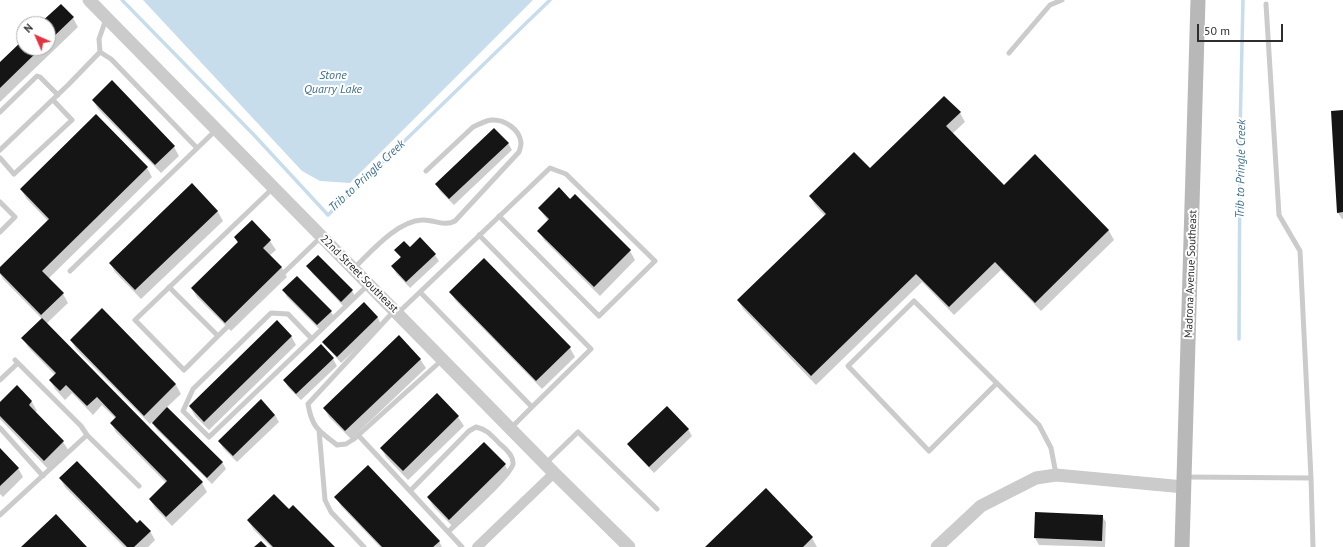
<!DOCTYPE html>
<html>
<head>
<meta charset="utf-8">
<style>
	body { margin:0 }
	#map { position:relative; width:1343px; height:547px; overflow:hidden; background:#fff; font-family:"PT Sans",sans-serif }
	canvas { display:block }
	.north { position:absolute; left:16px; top:16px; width:40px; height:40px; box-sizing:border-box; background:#fff; border:1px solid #ababab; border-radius:50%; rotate:315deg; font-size:11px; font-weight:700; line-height:16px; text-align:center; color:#2e2e2e }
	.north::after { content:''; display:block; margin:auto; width:14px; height:18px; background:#e23342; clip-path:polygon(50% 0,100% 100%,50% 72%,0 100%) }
	.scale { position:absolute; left:1197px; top:24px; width:86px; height:18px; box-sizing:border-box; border:2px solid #2e2e2e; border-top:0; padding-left:5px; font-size:12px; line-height:14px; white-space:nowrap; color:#2e2e2e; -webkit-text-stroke:3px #fff; paint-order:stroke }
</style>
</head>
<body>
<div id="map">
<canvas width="1343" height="547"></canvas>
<div class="north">N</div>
<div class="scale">50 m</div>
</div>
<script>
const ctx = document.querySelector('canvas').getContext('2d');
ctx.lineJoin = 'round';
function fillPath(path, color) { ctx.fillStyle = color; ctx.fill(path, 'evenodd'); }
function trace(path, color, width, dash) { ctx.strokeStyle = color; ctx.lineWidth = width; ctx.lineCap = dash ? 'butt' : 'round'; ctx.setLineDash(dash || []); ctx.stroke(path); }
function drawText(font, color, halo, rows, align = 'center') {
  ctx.font = font + ' "PT Sans",sans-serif'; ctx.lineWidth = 4; ctx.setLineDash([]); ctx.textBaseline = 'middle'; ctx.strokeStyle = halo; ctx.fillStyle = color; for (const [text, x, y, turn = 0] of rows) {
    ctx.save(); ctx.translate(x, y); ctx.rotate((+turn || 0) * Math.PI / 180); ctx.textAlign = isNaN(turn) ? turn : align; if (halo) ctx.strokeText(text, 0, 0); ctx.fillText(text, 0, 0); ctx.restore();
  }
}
fillPath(new Path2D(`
	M143,0H533L350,183L320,181L302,171Z`), '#c8ddeb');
fillPath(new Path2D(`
	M73,18L78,27L0,102V63L24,40V48H48V24H41Z
	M93,100L174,147L179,156L161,173L98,109Z
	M1343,111V219H1342L1338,213Z
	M960,113L965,122L952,134L1004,186L1035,156L1109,231L1114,240L1041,311L1001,270L954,315L922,282L816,385L743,309L738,300L825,216L815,205L810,196L870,169Z
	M508,143L512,150L454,205L440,191L436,184Z
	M147,168L152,177L48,279L63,294L68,303L46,324L202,483L207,492L172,526L155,508L150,499L166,483L116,432L111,423L116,419L102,405L93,415L72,393L65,400L55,389L50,380L55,375L28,347L23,338L42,319L3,279L0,274V268L48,221L26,198L21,189Z
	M192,184L218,212L223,221L141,299L115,272L110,263Z
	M570,200L630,251L635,260L600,296L544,240L539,231L548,221L539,208Z
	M252,221L270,241L276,250L270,255L282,268L287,277L231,331L197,297L192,288L238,243L235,238Z
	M410,249L435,255L439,261L410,288L396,273L392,266L401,258L395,250Z
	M308,267L352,291L356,298L345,308L312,273Z
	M284,291L331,312L335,318L322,332L287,297Z
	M450,292L570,348L575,357L542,389L456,301Z
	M364,304L378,318L381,325L341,363L328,348L324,342Z
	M102,310L176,385L181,394L166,408L222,462L226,469L212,484L157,430L152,422L150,424L76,349L71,340Z
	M291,336L296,345L209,430L195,416L190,407Z
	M321,345L333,359L337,366L301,400L288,387L284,380Z
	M420,359L426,368L351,439L329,417L324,408Z
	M437,394L458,417L464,426L408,480L386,457L381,448Z
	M32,402L37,411L35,412L63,442L69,451L49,470L0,419V403Z
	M275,415L279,422L237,462L223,448L219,441Z
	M688,429L692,436L654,473L633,451L629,445Z
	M0,450L18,468L23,477L3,497L0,494Z
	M505,465L510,474L454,528L434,507L428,498Z
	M60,478L150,531L155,540L148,547H124L65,487Z
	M336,497L439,541L442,547H380L341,506Z
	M289,511L333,547H271L254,530L248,521Z
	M1102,516L1106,522L1105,547L1039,545L1035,538Z
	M812,538L817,547H706Z`), '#0003');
trace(new Path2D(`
	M122,0L254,135L328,215L550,0
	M1239,339L1240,133L1243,0`), '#c8ddeb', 3.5);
fillPath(new Path2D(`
	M61,4L74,17L48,42V24H39Z
	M24,39V48H41L0,88V62Z
	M112,80L175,146L155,165L92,100Z
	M944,96L961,112L946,126L1004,185L1035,154L1109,230L1035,303L995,262L949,307L916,274L811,376L737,300L826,214L809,196L854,152L870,168Z
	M1343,110V212L1337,213L1331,111Z
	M96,114L148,167L42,271L64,293L41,315L0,273V267L49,219L20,189Z
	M494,128L509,143L449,199L435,184Z
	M192,183L218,211L135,290L109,263Z
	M559,187L570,199L575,194L631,250L594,287L537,231L549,219L538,208Z
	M252,220L271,240L263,248L282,267L225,323L191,288L238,242L234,237Z
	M420,237L436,254L406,282L391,266L401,257L394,250L404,241L410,247Z
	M318,255L353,290L341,302L306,266Z
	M484,258L571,347L536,381L449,292Z
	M297,276L332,311L317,325L282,290Z
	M364,302L378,317L337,357L322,342Z
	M102,308L176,384L144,416L70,340Z
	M42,318L203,482L166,517L149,499L167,481L110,423L116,417L97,397L87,406L66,385L60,391L49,380L56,373L21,338Z
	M277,320L292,336L204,422L189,406Z
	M399,335L421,359L345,431L323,408Z
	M321,344L334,358L296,394L283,380Z
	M17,385L32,401L29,405L64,441L44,461L0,416V402Z
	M437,393L459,416L403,471L380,448Z
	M261,399L275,415L233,456L218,441Z
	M667,406L689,429L649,467L627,444Z
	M167,407L223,462L207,478L152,423Z
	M484,442L506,464L449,520L427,497Z
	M0,448L19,468L0,486Z
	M77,461L137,523L140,520L151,531L134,547H127L59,478Z
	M368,465L440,541L433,547H382L334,497Z
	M766,488L813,537L803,547H705Z
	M274,494L289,509L293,505L335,547H273L247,520Z
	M1035,512L1103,515L1102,541L1034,538Z
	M56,514L87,547H21Z
	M261,541L267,547H254Z`), '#151515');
trace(new Path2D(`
	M100,52L111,59L197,148
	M1009,53L1050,5L1062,0
	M0,112L37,76L40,77L58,95
	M0,150L68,85L100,52L99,39L106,19
	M0,158L14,174L72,120L53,100
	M0,202L15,217L0,232
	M479,235L591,349L532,407
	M354,268C371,252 397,221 422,220C433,219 444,227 455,221L519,152C520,149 521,145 521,143C520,129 504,119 491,120C485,121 479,124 473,127L426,171
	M70,271L216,130
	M169,287L218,336L184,370L135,320L273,188
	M420,292L550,168L566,174L655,261L599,316L499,216
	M394,311L308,404C312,428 319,431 337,445L346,444L354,439L442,360
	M398,313L420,292L532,407L511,428
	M218,336L321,237
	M312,339L288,314L271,313L193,389L183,411L209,437C262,387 315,336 368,285
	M0,380L18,363
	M997,383L929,451L848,366L914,301L1039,425L1051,448L1056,474
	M0,428L43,476
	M319,430L325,500L331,512L364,547
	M87,435L139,486
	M358,435L462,547
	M546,463L578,432L657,509
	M1185,477L1311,478L1300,251L1279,215L1266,4
	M1311,478L1313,547
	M410,491L469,431L476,427C488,430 491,435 500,444C505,448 514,456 513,464C510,477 460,520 448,532
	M0,515L87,435L81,426L15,360`), '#cbcbcb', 5);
trace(new Path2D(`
	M477,547L554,473`), '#cbcbcb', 10);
trace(new Path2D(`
	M89,0L554,473L629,547
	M937,547L981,506L1036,478L1056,475L1184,487`), '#cbcbcb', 13);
trace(new Path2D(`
	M1182,547L1198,0`), '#b8b8b8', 15);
drawText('11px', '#2e2e2e', '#fff', [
	["22nd Street Southeast",359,274,45],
	["Madrona Avenue Southeast",1191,274,-88]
]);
drawText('italic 12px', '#3d708e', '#fff', [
	["Stone",333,76],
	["Quarry Lake",333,90],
	["Trib to Pringle Creek",1241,169,-89],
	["Trib to Pringle Creek",367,176,-43]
]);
</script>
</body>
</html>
